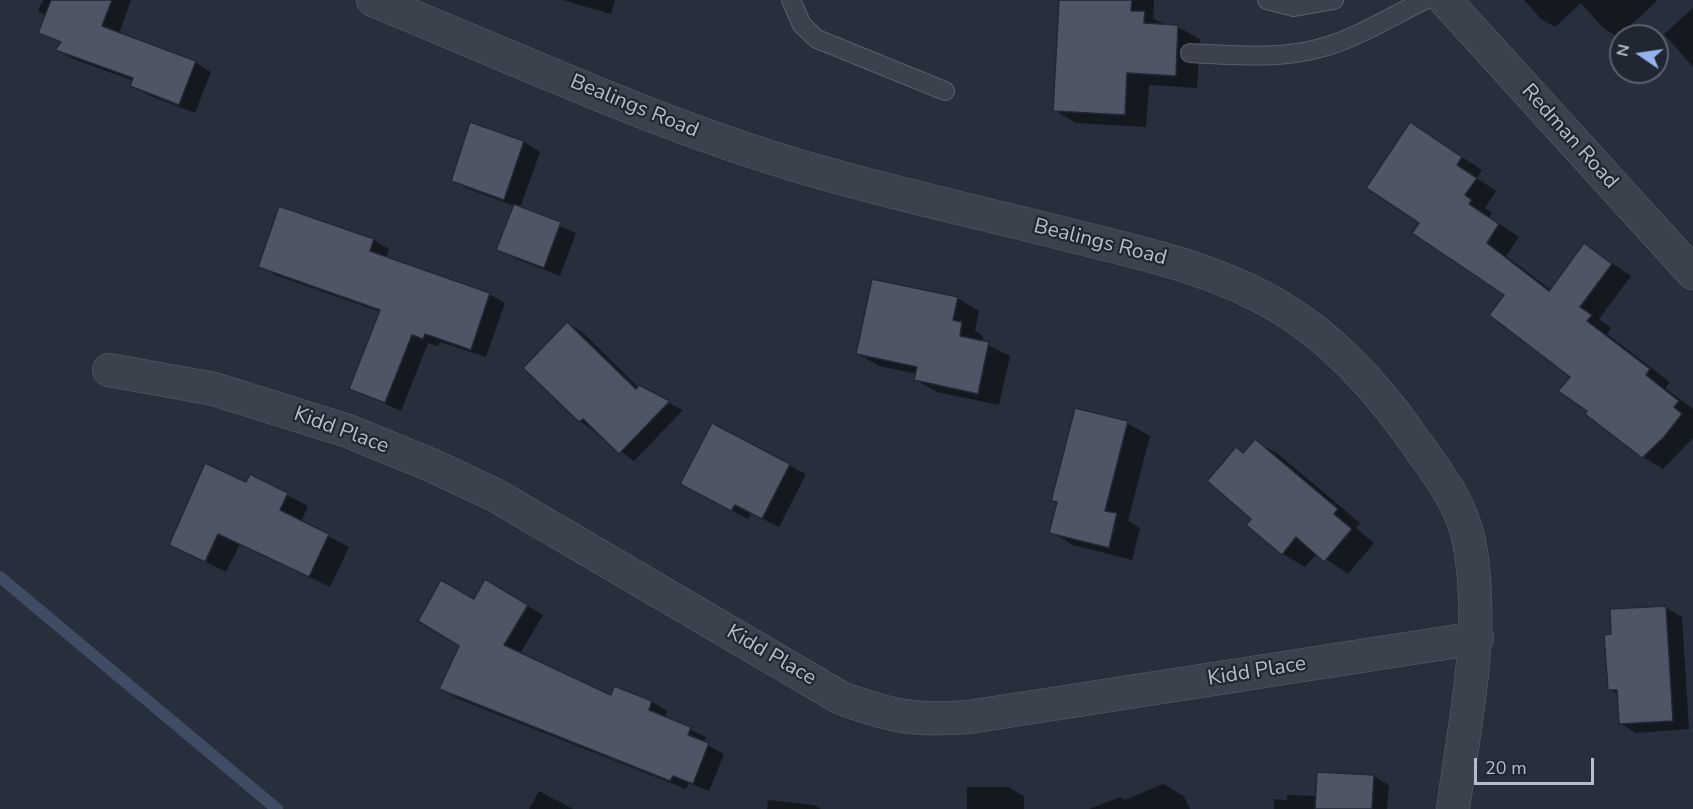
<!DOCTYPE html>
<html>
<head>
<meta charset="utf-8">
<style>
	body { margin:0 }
	#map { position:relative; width:1693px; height:809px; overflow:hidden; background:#272f3d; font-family:"Nunito Sans",sans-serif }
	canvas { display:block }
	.north { position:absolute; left:1609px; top:24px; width:60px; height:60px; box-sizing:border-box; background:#202632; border:2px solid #5c626e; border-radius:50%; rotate:283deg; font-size:16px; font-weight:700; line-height:24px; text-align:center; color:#b7bdc8 }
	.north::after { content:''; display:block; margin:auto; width:21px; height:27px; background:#96b2ee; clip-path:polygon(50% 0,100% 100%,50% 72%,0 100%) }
	.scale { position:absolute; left:1474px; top:758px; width:120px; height:27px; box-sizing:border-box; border:3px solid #b7bdc8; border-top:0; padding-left:8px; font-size:18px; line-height:21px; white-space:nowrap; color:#b7bdc8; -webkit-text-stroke:4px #202632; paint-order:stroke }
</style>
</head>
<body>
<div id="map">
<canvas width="1693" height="809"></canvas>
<div class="north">N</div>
<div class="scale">20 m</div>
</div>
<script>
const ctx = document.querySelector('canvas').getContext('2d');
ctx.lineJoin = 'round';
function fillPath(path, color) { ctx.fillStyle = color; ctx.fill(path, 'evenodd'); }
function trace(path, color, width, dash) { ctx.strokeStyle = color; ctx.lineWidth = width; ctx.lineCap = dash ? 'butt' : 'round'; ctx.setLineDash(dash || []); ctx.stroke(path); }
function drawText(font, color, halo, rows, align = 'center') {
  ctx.font = font + ' "Nunito Sans",sans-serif'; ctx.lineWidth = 4.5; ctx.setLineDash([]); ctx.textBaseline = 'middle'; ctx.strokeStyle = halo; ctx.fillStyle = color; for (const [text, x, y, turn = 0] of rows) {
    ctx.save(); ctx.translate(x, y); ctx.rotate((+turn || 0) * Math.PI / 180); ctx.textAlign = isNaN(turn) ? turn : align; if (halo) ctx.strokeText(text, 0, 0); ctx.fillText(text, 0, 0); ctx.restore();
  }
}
fillPath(new Path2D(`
	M43,0H131L119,34L195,62L211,72L195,113L148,95L132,86L134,81L73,59L57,50L62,44L40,32L47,16L38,11Z
	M563,0H615L611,14Z
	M1061,0H1154L1153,18L1167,26L1178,27L1200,39L1197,88L1149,85L1146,127L1076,123L1054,110Z
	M1524,0H1656L1657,1L1618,37L1603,28L1581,3L1555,27L1541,19Z
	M1693,8V67L1664,34Z
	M471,124L524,142L540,152L520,208L576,233L560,276L514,258L498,249L515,206L468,189L452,180Z
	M1410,124L1482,170L1477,178L1496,191L1485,208L1492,213L1489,217L1519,237L1506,256L1551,290L1585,245L1631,276L1599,319L1611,328L1607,334L1670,382L1665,388L1693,409V438L1663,469L1643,457L1590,411L1573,377L1506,295L1421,223Z
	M280,208L374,240L389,249L386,259L489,294L505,303L486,357L440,342L438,346L428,343L401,411L350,388L380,312L275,275L260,266Z
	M957,298L979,311L975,331L983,336L982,342L1010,356L999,405L937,392L916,380L917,374L879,366L858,354Z
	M567,323L582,332L639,388L683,410L634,461L580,421Z
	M1127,423L1150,436L1128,521L1140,528L1132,560L1073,545L1051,532L1058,503L1053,500Z
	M713,425L806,474L779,527L751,513L748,519L698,493Z
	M1255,441L1278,454L1360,523L1356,528L1374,543L1348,574L1317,553L1305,567L1283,554L1253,519L1236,449L1244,454Z
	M250,476L308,506L301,522L349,547L330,587L240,544L226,572L171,544L246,484Z
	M501,590L543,615L520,654L612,697L615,688L652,702L667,711L665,718L706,737L703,743L724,754L709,791L689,783L686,789L456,698L441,689L461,645L475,601Z
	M1666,608L1682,617L1689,729L1636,733L1620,723L1619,695L1609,689L1613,635Z
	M1374,776L1389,785L1387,809H1394H1274V799L1287,800V795L1317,796Z
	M1163,784L1184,796L1190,809H1089L1120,797L1125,800Z
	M967,787H1008L1024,796V809H967Z
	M539,791L573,809H529Z
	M768,800L814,805L821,809H767Z`), '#0007');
trace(new Path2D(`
	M0,577L277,809`), '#3f4c64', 12);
const building = new Path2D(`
	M51,0H112L102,26L196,61L179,105L130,86L133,78L55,50L61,42L38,33Z
	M1059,0H1132L1131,11H1145L1144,23L1178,25L1176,76L1127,73L1125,115L1053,111Z
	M470,122L524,141L504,200L451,181Z
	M1410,122L1462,157L1457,165L1477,178L1465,195L1472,200L1469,204L1499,224L1487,243L1549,291L1584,243L1612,264L1580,307L1592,315L1587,321L1650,369L1646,375L1679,401L1674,407L1682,414L1664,437L1642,458L1585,414L1587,411L1558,391L1570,377L1489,315L1504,295L1412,233L1419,223L1366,188Z
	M514,204L561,222L544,268L496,250Z
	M279,206L374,239L370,251L490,293L471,350L425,334L423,339L412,335L385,403L349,389L380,310L258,267Z
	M872,279L958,297L953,320L962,322L960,336L989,342L978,394L914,380L917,367L856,354Z
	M567,322L636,389L639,385L670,401L619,454L583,419L579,422L523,368Z
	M1075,408L1128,421L1105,511L1117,513L1109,548L1049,533L1057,502L1051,501Z
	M712,423L790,464L762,519L735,505L731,511L680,484Z
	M1255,439L1338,509L1334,514L1352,529L1324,562L1296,537L1282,555L1246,525L1251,519L1207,481L1236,447L1243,453Z
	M205,463L246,482L250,474L288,493L280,510L329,534L309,577L218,534L205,562L169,545Z
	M485,579L528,605L504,645L611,695L614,686L652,701L649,710L691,727L688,735L709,743L693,784L673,776L670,781L439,689L459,646L418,621L441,580L474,599Z
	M1666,606L1673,721L1619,724L1617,690H1608L1604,635L1611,634L1610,609Z
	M1317,772L1374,775L1372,809H1315Z`);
fillPath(building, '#4e5665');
trace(building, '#222834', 1.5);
const lane = new Path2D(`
	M791,0L802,25L817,39L945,91
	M1267,0L1294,7L1334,0
	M1190,53C1234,55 1281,60 1324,47C1359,37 1392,16 1425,0`);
const street = new Path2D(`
	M373,0C525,62 675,133 834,176C916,199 999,217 1081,238C1149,255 1217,270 1278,306C1334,339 1377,387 1414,440C1436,471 1461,502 1469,541C1486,630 1465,720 1453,809
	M1445,0L1693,273
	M109,370L214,389L348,431L431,465L495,495L841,698C893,717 915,721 969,717L1477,638`);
trace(lane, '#595f6b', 20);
trace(street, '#595f6b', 34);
trace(lane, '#3b414d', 18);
trace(street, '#3b414d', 33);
drawText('21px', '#b7bdc8', '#202632', [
	["Bealings Road",634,107,22],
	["Redman Road",1569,137,48],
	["Bealings Road",1100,243,14],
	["Kidd Place",341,431,20],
	["Kidd Place",771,656,30],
	["Kidd Place",1257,672,-9]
]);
</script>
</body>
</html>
